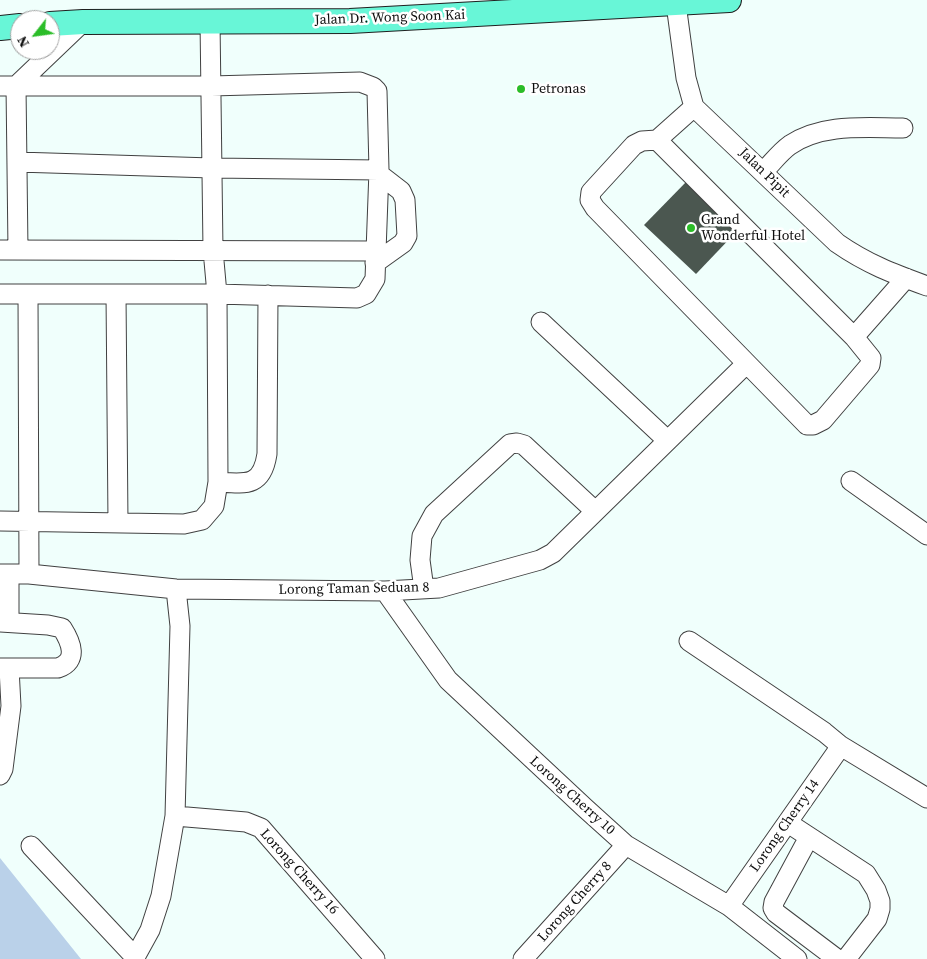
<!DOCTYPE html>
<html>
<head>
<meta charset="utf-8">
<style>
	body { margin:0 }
	#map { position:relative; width:927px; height:959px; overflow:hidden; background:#f0fffc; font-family:"Source Serif 4",serif }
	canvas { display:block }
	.north { position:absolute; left:10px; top:10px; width:50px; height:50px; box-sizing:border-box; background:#fff; border:1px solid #9f9f9f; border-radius:50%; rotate:240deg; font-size:14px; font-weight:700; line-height:20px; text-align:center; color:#0e0e0e }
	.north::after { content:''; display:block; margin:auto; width:18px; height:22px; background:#2bbd28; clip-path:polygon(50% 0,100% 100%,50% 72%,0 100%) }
</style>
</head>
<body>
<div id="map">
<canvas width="927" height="959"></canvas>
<div class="north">N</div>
</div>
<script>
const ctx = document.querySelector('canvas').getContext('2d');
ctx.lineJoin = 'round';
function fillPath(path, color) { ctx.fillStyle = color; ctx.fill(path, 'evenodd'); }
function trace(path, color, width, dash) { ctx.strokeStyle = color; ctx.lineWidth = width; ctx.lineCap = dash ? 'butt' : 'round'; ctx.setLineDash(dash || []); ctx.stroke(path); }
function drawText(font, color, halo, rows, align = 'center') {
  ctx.font = font + ' "Source Serif 4",serif'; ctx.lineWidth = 5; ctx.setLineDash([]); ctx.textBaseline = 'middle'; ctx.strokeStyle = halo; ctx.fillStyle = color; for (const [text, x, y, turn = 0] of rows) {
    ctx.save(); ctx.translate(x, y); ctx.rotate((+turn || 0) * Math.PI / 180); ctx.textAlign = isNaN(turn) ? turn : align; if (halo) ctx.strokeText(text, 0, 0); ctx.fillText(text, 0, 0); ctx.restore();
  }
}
fillPath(new Path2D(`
	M0,858L81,959H0Z`), '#bad1e9');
fillPath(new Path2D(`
	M687,181L738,230L696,274L644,225Z`), '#4b5750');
const minor = new Path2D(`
	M676,4L686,78L694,107L837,243C867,264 894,274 927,286
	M0,86H211L360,82L373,87L377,91L379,170L375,279L366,294L357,298L217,294H0
	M657,140L854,337L871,358L870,365L823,420L813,425H807L595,208L590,200L591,192L634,145L642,141Z
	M657,140L694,107
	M17,162L212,168L379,170
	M763,172C772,163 780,152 790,145C823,123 865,128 903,128
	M0,250L376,251
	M18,250L16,86L83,22
	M375,263L403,243L407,236L405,200L401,191L379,174
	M28,294L29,574
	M116,294L118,523
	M541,322L667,440
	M854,337L906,278
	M851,481L927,535
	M218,482C246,484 262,487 267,454L268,295
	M0,521L184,524L202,520L214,506L218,482L217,294L213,250L210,21
	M0,574H29L176,589L385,591L439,588L540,560L553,553L746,364
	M9,574V621
	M424,589L420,560L422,536L434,514L510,444L517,443L524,445L595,511
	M385,591L448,680L585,808L626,845L729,906L797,959
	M0,622L48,625L62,628C71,642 79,661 58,668H0
	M689,641L824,732L841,746L927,798
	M0,775L3,769L11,706L9,668
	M175,816L246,822L261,828L375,959
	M788,823L866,874L876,890L880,901V909L877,919L846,959
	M809,837L774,902L773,908L776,913L837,959
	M31,846L135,957
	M729,906L841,746
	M134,959L150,930L161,896L175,816L180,626L176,589
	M523,959L626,845`);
const major = new Path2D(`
	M50,24L83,22L350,21L729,0
	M0,28L20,26`);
trace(minor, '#414141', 21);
trace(major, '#1f1f1f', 26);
trace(minor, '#fff', 19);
trace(major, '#68f6d7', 24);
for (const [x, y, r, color] of [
	[521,89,5,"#2bbd28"],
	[691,228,5,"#2bbd28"]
]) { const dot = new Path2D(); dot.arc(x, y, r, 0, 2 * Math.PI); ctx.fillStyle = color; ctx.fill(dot); trace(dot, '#fff', 2); }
drawText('14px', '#0e0e0e', '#fff', [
	["Jalan Dr. Wong Soon Kai",390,18,-2],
	["Jalan Pipit",764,173,44],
	["Lorong Taman Seduan 8",354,589,-1],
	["Lorong Cherry 10",572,796,42],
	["Lorong Cherry 14",785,826,-55],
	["Lorong Cherry 16",299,872,48],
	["Lorong Cherry 8",575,902,-48]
]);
drawText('14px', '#0e0e0e', '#fff', [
	["Petronas",531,89],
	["Grand",701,220],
	["Wonderful Hotel",701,236]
], 'left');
</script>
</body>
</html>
